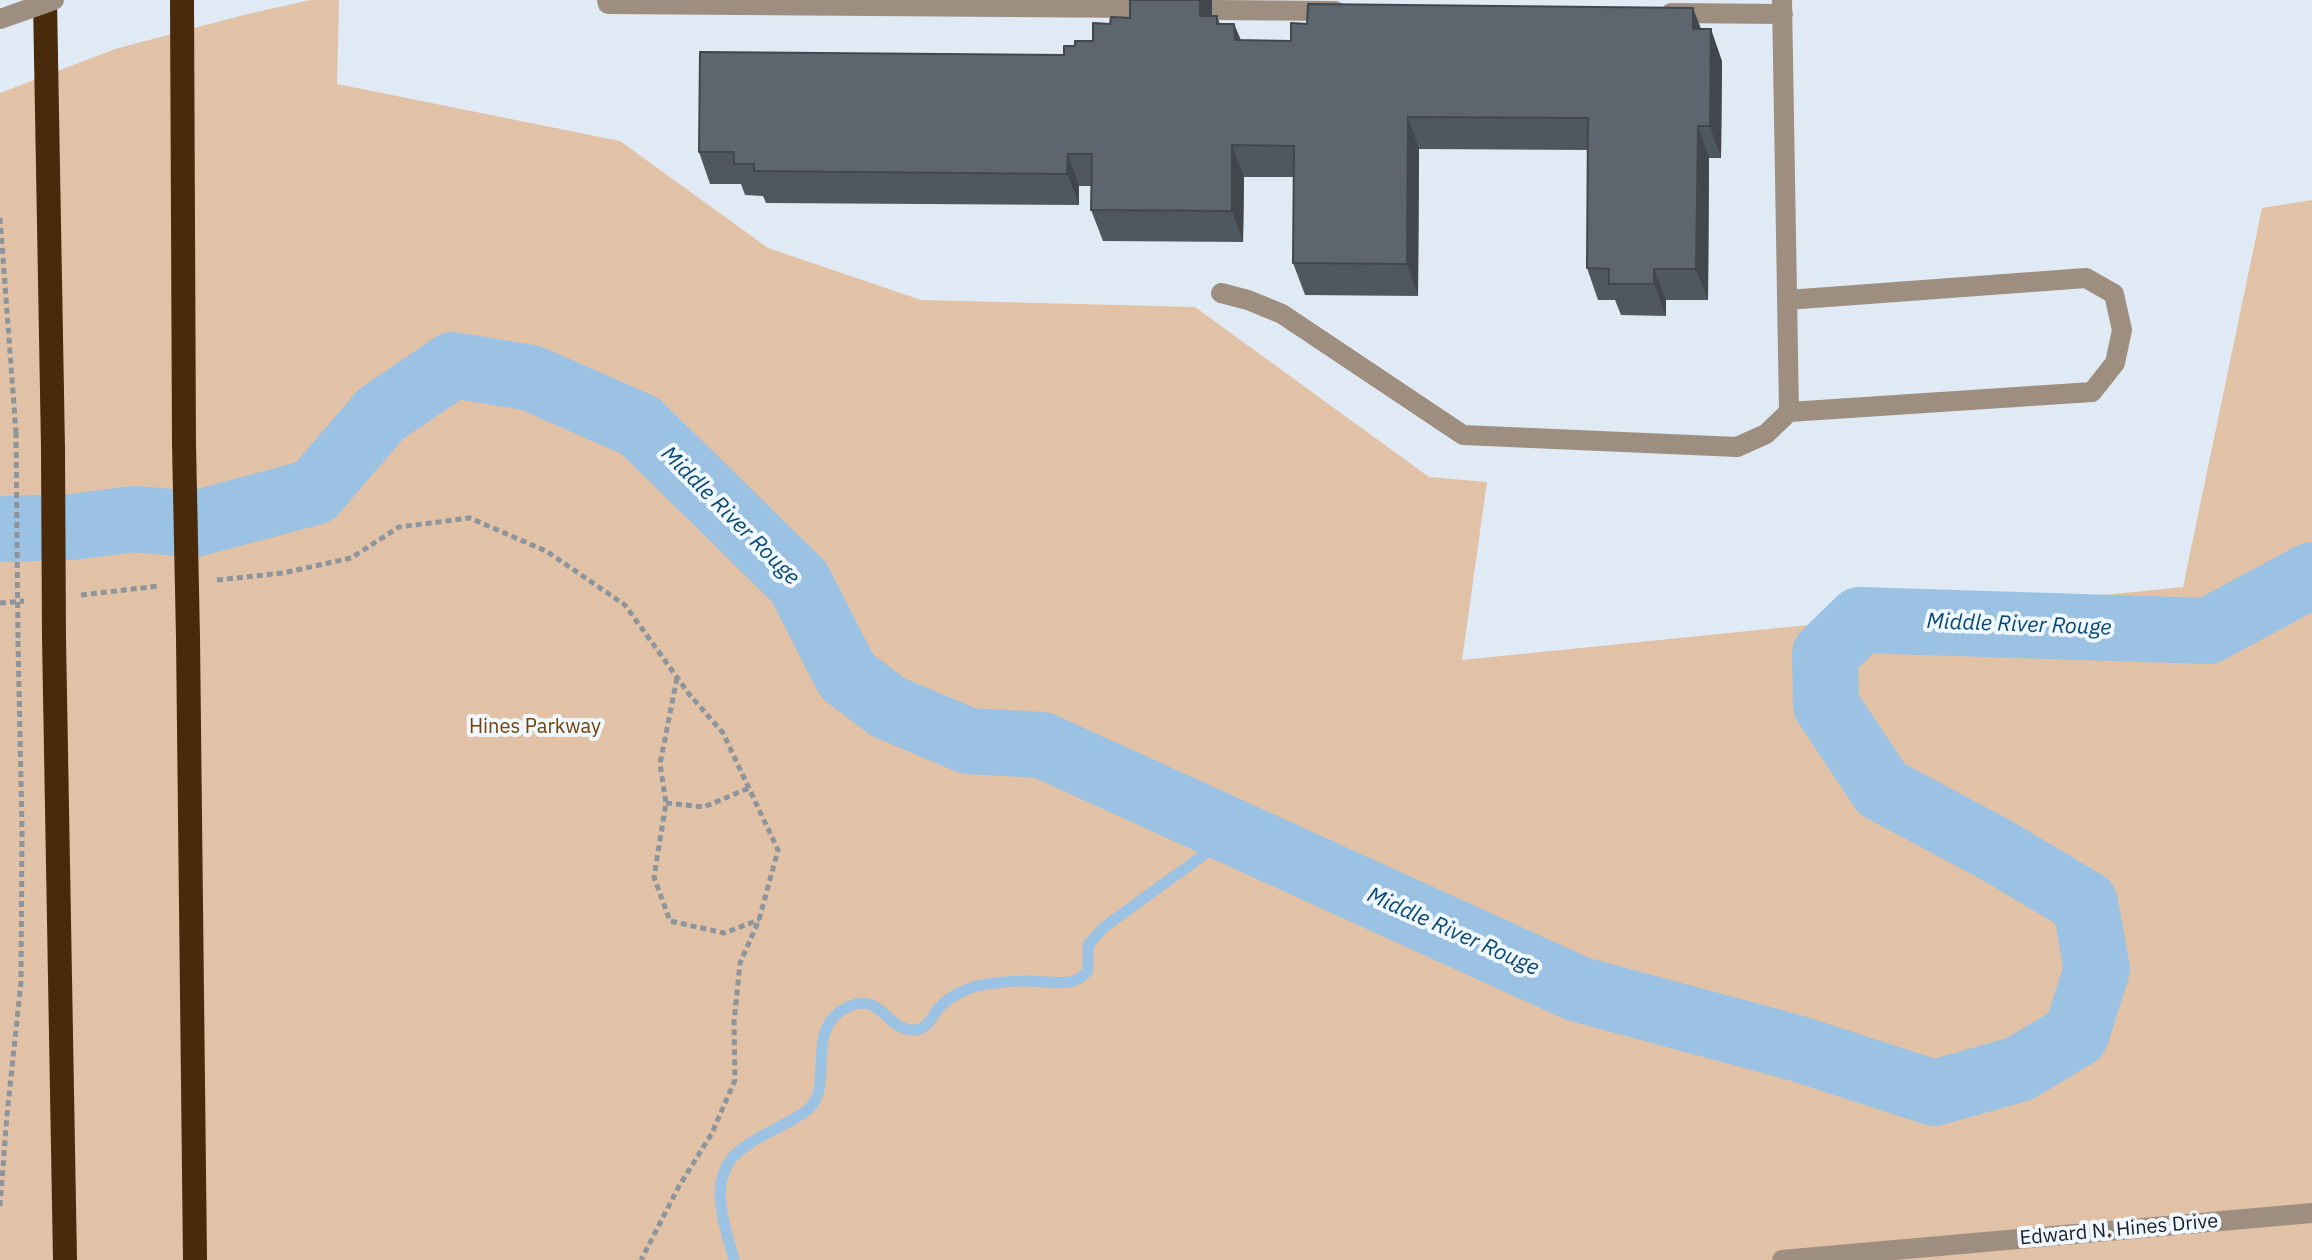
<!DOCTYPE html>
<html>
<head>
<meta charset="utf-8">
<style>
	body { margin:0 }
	canvas { display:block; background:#e0eaf4 }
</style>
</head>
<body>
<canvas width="2312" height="1260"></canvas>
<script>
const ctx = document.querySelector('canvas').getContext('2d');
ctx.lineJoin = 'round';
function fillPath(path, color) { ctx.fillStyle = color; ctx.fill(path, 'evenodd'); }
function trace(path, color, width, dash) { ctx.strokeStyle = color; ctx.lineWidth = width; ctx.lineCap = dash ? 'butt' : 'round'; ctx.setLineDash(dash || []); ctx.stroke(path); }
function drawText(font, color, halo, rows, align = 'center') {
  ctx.font = font + ' "IBM Plex Sans",sans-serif'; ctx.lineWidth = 8; ctx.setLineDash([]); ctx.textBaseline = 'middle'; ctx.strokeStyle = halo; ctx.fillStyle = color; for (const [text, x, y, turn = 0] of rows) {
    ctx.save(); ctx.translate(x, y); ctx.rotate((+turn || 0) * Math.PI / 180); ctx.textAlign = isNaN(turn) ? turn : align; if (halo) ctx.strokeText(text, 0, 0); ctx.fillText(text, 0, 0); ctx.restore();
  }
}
fillPath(new Path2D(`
	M310,0H339L337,84L620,141L768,248L921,300L1195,307L1429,477L1487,482L1462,660L2183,587L2262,208L2312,200V1260H0V93L115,49L244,15Z`), '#e1c2a7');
trace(new Path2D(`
	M0,503L1,529
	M734,1260C724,1222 705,1175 743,1148C762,1133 786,1126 806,1111C838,1088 800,1027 850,1006C882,993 887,1031 914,1030C930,1030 933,1011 944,1003C952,996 966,989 976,986C992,983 1008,981 1024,981C1040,980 1057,985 1073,981C1079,980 1083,975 1088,971V945L1104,927L1234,833`), '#9bc1e3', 11);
trace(new Path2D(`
	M0,529L72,527L134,519L194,524L314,492L381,414L453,365L531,378L640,426L799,582L847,676L888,707L968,741L1042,745L1578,989L1796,1048L1934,1093L2019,1069L2076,1035L2097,969L2085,903L1996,850L1882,789L1826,705L1825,654L1860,620L2208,631L2312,575`), '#9bc1e3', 66);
trace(new Path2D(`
	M0,218L16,432
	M217,580L283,573L351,558L399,527L470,518L546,551L625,605L689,694L723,733L778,850L759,920L740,963L734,1022L735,1080L712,1133L678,1188L641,1260
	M81,595L159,586
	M0,603L24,601
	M677,678L660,764L666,803L654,877L670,921L724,933L759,920
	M666,803L704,807L749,788
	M0,1206L7,1115L21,982L22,827L18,641`), '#8d959c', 5, [6, 4]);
trace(new Path2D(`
	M607,0L608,4L1138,8
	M1782,0L1789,412L2092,392L2115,363L2122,330L2114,294L2086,278L1787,300
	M1214,10L1335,11
	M1671,13L1783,14
	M1221,293L1248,300L1282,314L1463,435L1737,447L1766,434L1789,412
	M1782,1260L2312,1213`), '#9e8e80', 20);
trace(new Path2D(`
	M45,0L53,448
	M182,0L184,444
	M54,638L65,1260
	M188,638L195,1260`), '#492b0b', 24);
trace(new Path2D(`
	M16,432L18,641`), '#8d959c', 5, [6, 4]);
trace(new Path2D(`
	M0,19L54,0`), '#9e8e80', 20);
trace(new Path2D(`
	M184,444L188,638
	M53,448L54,638`), '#492b0b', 24);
fillPath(new Path2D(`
	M1212,0V16H1217L1220,24H1234L1241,40L1291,41L1701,29L1722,61L1721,158H1709L1708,300H1666V316L1621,315L1615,300H1598L1587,268L1588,150L1419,149L1418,296L1305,295L1293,263L1294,177H1244L1243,242L1103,241L1091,210V186H1079V205L766,203L763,196L745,195L741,184H710L699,152L1064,55L1075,46L1093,41L1110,24L1130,18Z`), '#50585f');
fillPath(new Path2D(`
	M1200,0H1212L1211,47L1200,16Z
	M1693,8L1705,39L1693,29Z
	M1234,24L1246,56L1235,40Z
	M1711,29L1722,61L1721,158L1710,126Z
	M1408,117L1419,149L1418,296L1407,264Z
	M1698,126L1709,158L1708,300L1696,269Z
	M1232,145L1244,177L1243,242L1232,211Z
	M1068,154L1079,186V205L1067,174Z
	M1654,269L1666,300V316L1654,284Z`), '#41474d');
const building = new Path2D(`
	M1130,0H1200V16H1217V24H1234L1235,40L1291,41V23L1307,24L1308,4L1693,8V29H1711L1710,126H1698L1696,269H1654V284H1609V269L1587,268L1588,118L1408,117L1407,264L1293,263L1294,146L1232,145V211L1091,210L1092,154H1068L1067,174L754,171V164H734V152H699L700,52L1064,55V46H1075V41H1093V23L1110,24L1111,17L1130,18Z`);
fillPath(building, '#5d666e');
trace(building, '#41474d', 2);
drawText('20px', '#724208', '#eff7ff', [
	["Hines Parkway",535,727]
]);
drawText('20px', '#1b1f23', '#eff7ff', [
	["Edward N. Hines Drive",2119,1230,-5]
]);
drawText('italic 22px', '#094873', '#eff7ff', [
	["Middle River Rouge",730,516,45],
	["Middle River Rouge",2019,625,2],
	["Middle River Rouge",1453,932,24]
]);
</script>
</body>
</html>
